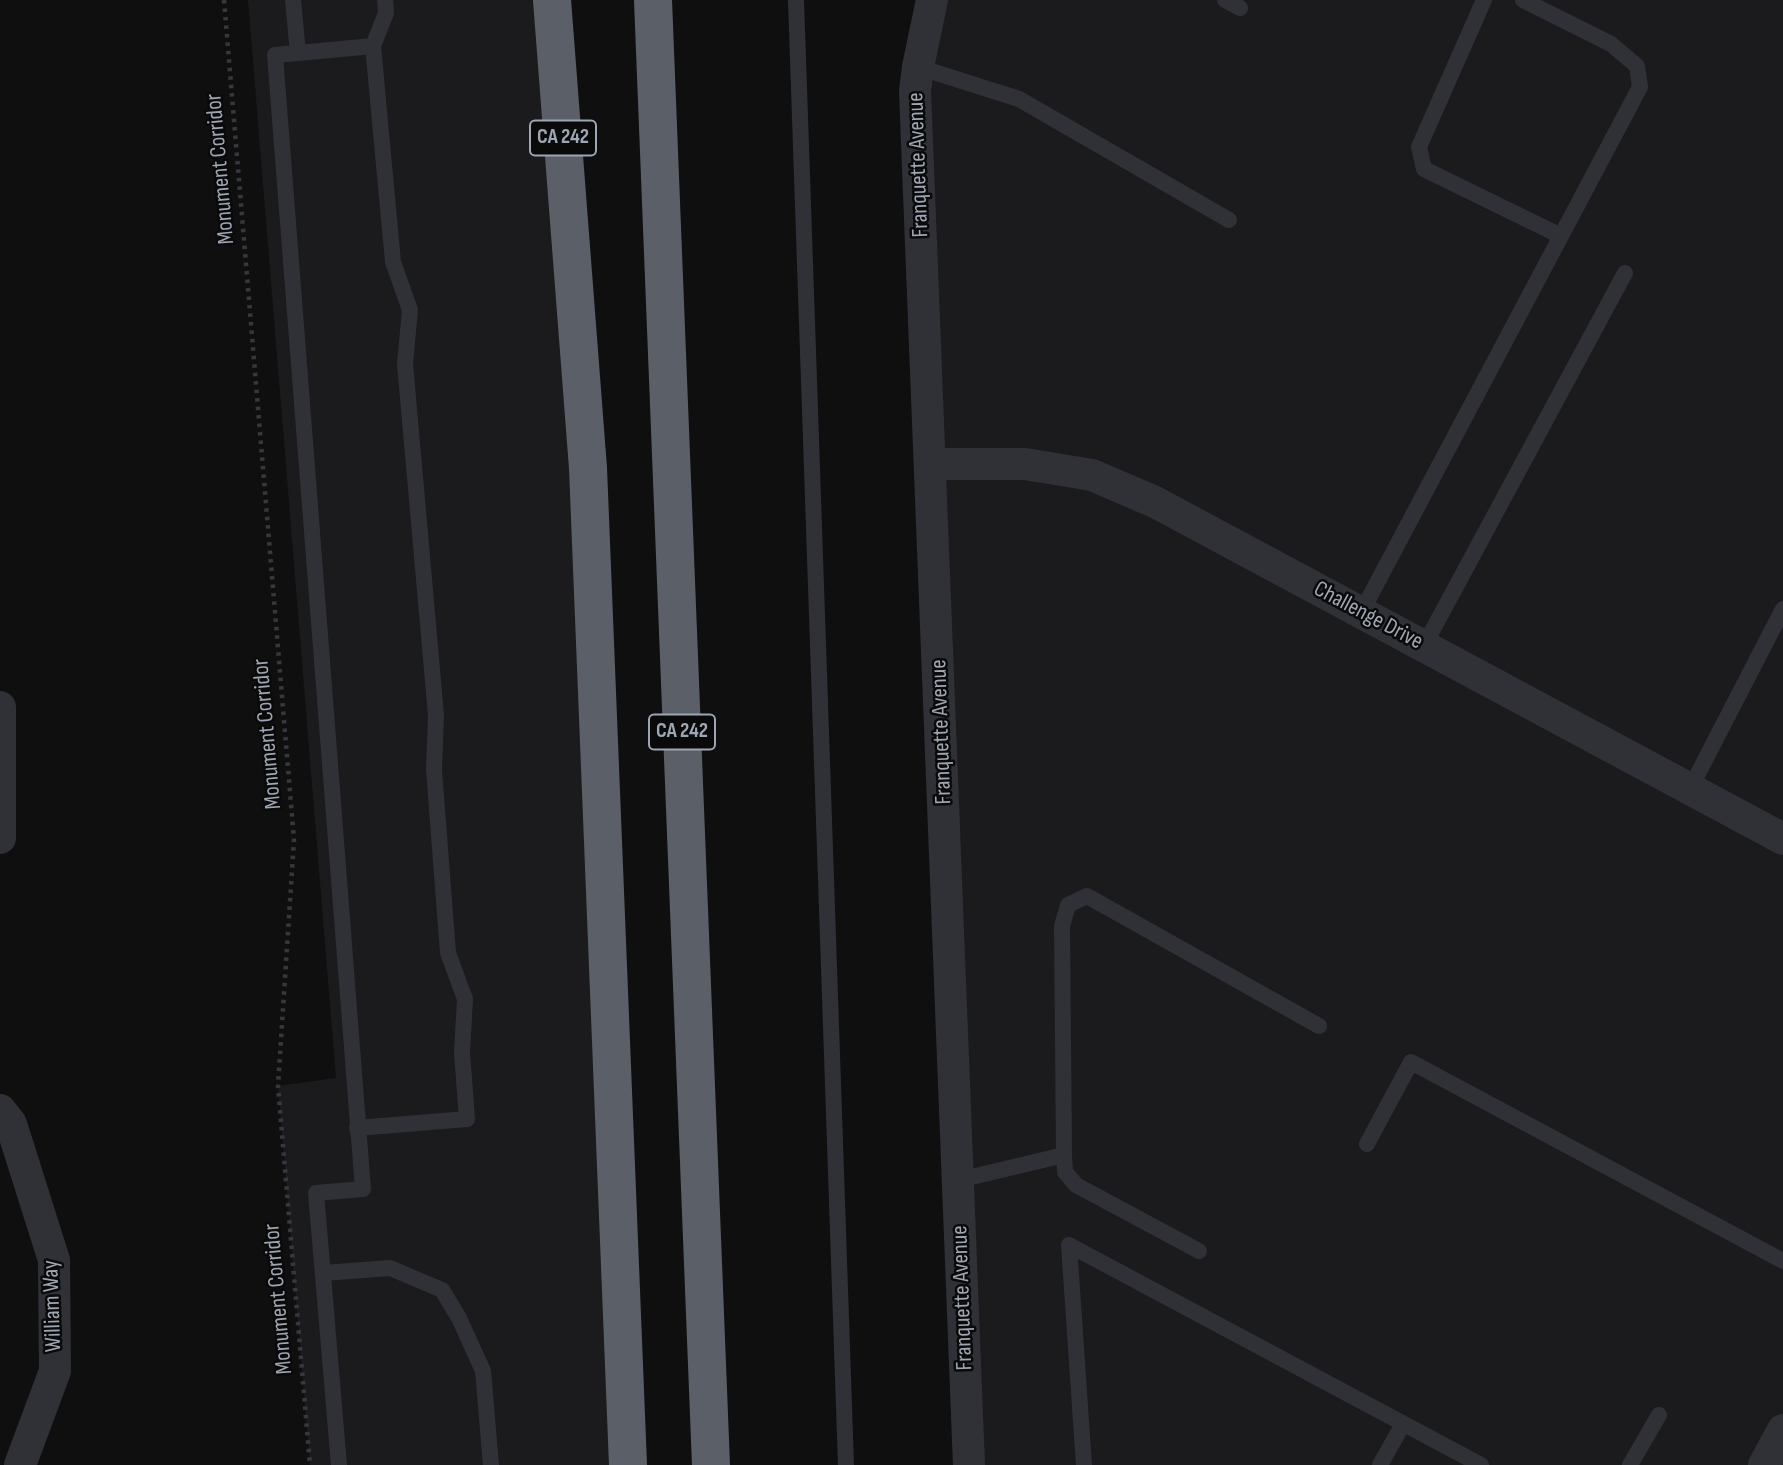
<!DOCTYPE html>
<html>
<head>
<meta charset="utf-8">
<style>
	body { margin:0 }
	canvas { display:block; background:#0f0f10 }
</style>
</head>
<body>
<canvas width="1783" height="1465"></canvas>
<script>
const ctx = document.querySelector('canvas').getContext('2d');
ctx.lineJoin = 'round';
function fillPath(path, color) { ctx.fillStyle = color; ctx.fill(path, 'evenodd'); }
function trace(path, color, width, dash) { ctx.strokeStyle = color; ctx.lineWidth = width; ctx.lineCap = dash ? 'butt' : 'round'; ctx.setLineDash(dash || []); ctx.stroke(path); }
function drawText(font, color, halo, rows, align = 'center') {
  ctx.font = font + ' "Sofia Sans Condensed",sans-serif'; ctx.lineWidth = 5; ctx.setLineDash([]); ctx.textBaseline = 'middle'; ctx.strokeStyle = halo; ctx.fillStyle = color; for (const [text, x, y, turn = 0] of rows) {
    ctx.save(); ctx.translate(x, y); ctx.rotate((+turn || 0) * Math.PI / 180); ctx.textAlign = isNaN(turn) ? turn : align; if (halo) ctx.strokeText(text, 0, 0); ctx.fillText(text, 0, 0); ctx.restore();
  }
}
fillPath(new Path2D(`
	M248,0H552L627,1465H310L278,1086L336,1078Z
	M926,0H1783V1465H969L932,464Z`), '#1b1b1d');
trace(new Path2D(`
	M224,0L294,840L278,1086L310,1465`), '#36383d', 4.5, [3.5, 5]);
trace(new Path2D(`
	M293,0L298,53L275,55L363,1189L316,1193L339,1465
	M796,0L846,1465
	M1225,0L1240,8
	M1484,0L1419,147L1424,169L1561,236
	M298,53L373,46
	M918,67L1019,99L1229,220
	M1361,613L1640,87L1637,66L1611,44L1523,0
	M1424,646L1625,273
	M1690,789L1783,609
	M357,1128L467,1119L462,1052L465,999L448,953L434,770L436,715L405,364L410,310L393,262L373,46L386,13L385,0
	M1367,1144L1411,1062L1783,1261
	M1064,1155L1065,1172L1076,1185L1199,1251
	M959,1180L1064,1155L1062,926L1068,905L1087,896L1319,1026
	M1069,1245L1481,1465
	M1069,1245L1084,1465
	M323,1273L390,1268L442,1290L459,1318L483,1371L491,1465
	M1380,1465L1403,1424
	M1630,1465L1659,1415`), '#303136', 16);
trace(new Path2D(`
	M932,0L918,67L915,91L969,1465
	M932,464H1025L1092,475L1155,502L1783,839
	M0,707V838
	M0,1110L11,1124L54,1260L55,1371L20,1465
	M1764,1465L1783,1430`), '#303136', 32);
trace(new Path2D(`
	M552,0L588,468L628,1465
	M653,0L711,1465`), '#5b5f67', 38);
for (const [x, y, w] of [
	[563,138,66],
	[682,732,66]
]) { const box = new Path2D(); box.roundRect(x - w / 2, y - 17.5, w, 35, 5); ctx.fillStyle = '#0a0a0b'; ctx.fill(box); trace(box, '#9fa6b3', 2); }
drawText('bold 21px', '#9fa6b3', null, [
	["CA 242",563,138],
	["CA 242",682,732]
]);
drawText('23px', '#9fa6b3', '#0a0a0b', [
	["Franquette Avenue",919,165,-92],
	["Monument Corridor",221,169,-95],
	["Challenge Drive",1368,616,28],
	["Franquette Avenue",942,732,-92],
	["Monument Corridor",268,734,-95],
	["Franquette Avenue",963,1298,-92],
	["Monument Corridor",279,1299,-95],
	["William Way",53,1306,-92]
]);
</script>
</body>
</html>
